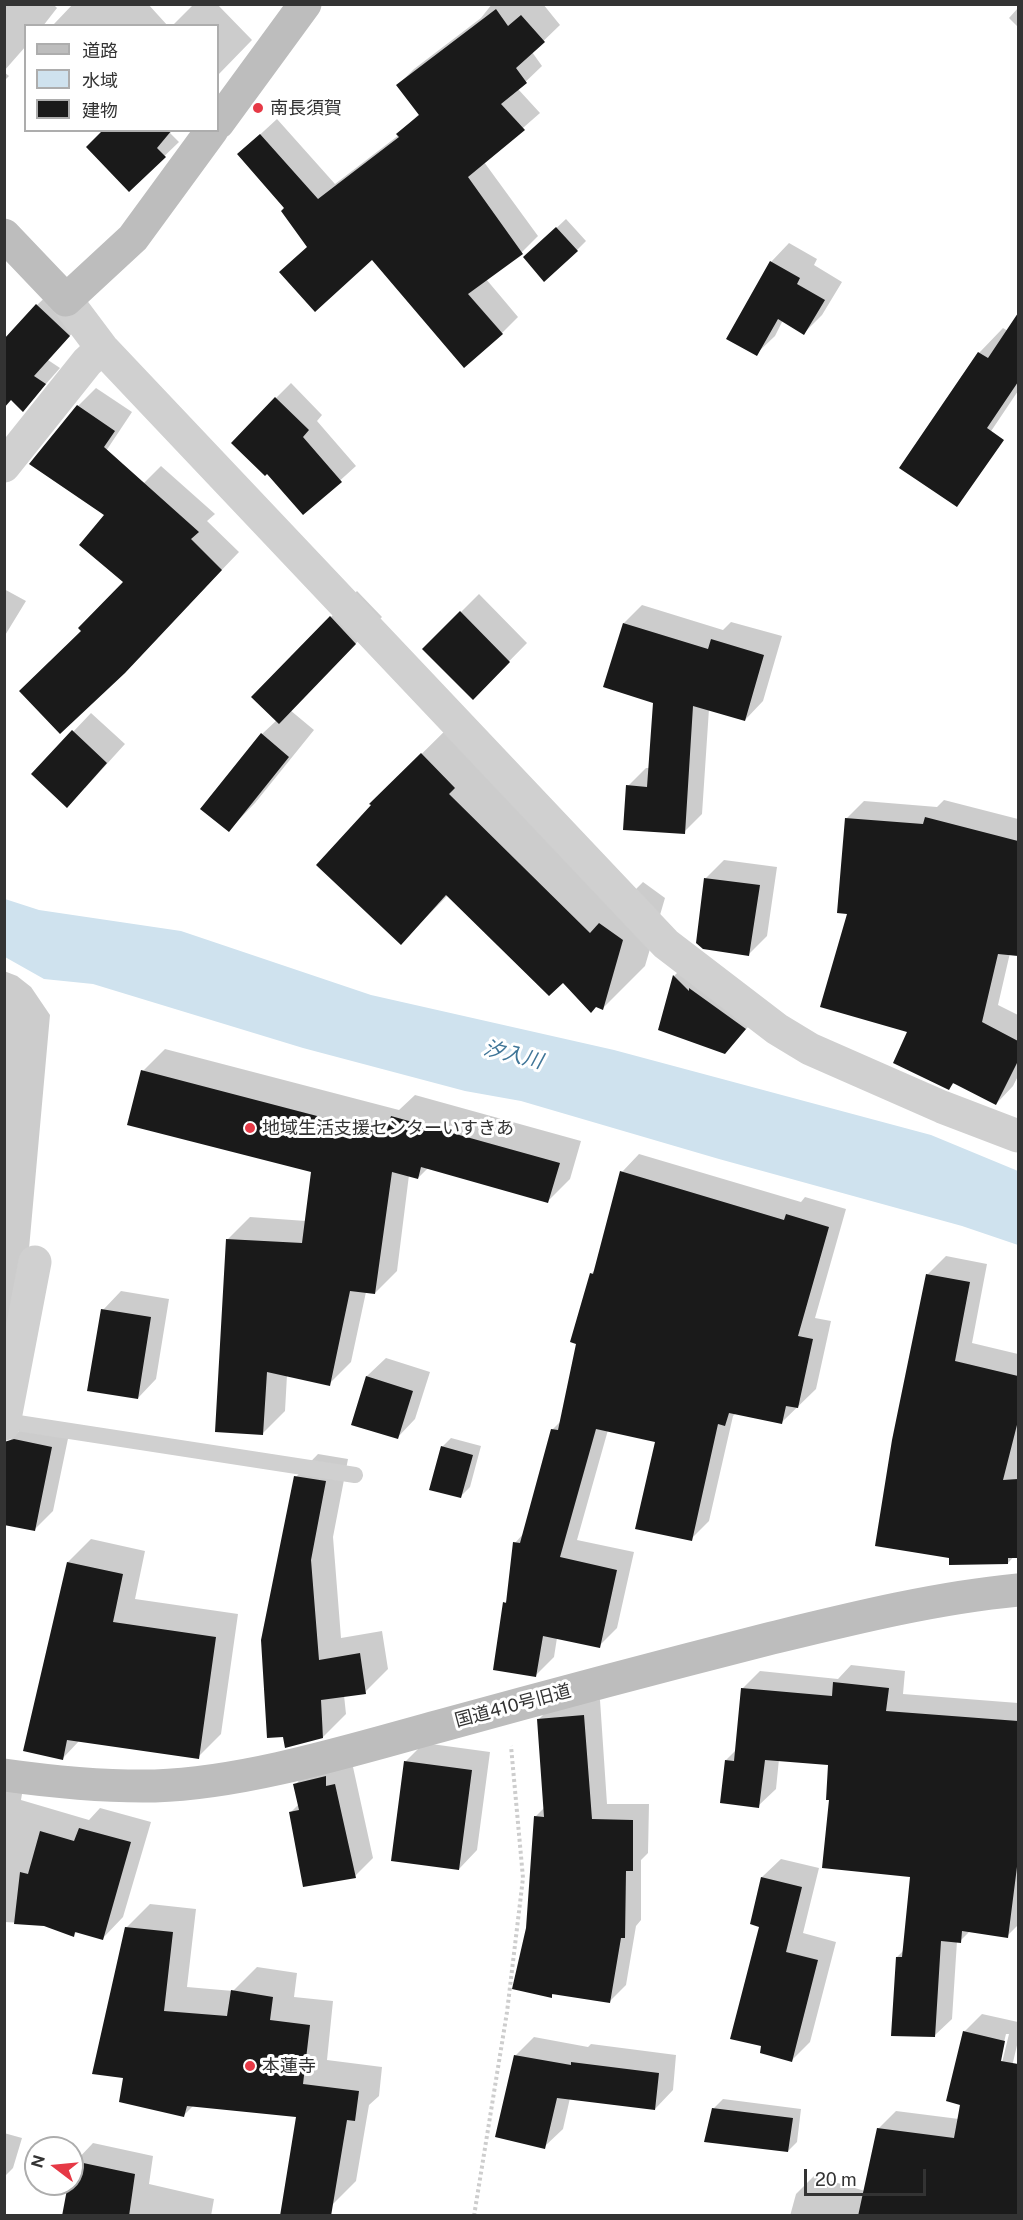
<!DOCTYPE html>
<html>
<head>
<meta charset="utf-8">
<style>
	body { margin:0 }
	#map { position:relative; width:1023px; height:2220px; overflow:hidden; background:#fff; font-family:"Public Sans","Noto Sans JP",sans-serif }
	canvas { display:block }
	.frame { position:absolute; inset:0; border:6px solid #333; pointer-events:none }
	.legend { position:absolute; left:24px; top:24px; width:195px; height:108px; box-sizing:border-box; background:#fff; border:2px solid #adadad; margin:0; padding:8px 10px; list-style:none; font-size:18px; color:#333 }
	.legend li { display:flex; align-items:center; gap:12px; height:30px }
	.legend b { width:30px; border:2px solid #adadad }
	.north { position:absolute; left:24px; top:2136px; width:60px; height:60px; box-sizing:border-box; background:#fff; border:2px solid #adadad; border-radius:50%; rotate:286deg; font-size:16px; font-weight:700; line-height:24px; text-align:center; color:#333 }
	.north::after { content:''; display:block; margin:auto; width:21px; height:27px; background:#e63946; clip-path:polygon(50% 0,100% 100%,50% 72%,0 100%) }
	.scale { position:absolute; left:804px; top:2169px; width:122px; height:27px; box-sizing:border-box; border:3px solid #333; border-top:0; padding-left:8px; font-size:18px; line-height:21px; white-space:nowrap; color:#333; -webkit-text-stroke:4px #fff; paint-order:stroke }
</style>
</head>
<body>
<div id="map">
<canvas width="1023" height="2220"></canvas>
<div class="frame"></div>
<ul class="legend">
<li><b style="height:8px;background:#bdbdbd"></b>道路</li>
<li><b style="height:16px;background:#cfe2ee"></b>水域</li>
<li><b style="height:16px;background:#1a1a1a"></b>建物</li>
</ul>
<div class="north">N</div>
<div class="scale">20 m</div>
</div>
<script>
const ctx = document.querySelector('canvas').getContext('2d');
ctx.lineJoin = 'round';
function fillPath(path, color) { ctx.fillStyle = color; ctx.fill(path, 'evenodd'); }
function trace(path, color, width, dash) { ctx.strokeStyle = color; ctx.lineWidth = width; ctx.lineCap = dash ? 'butt' : 'round'; ctx.setLineDash(dash || []); ctx.stroke(path); }
function drawText(font, color, halo, rows, align = 'center') {
  ctx.font = font + ' "Public Sans","Noto Sans JP",sans-serif'; ctx.lineWidth = 6; ctx.setLineDash([]); ctx.textBaseline = 'middle'; ctx.strokeStyle = halo; ctx.fillStyle = color; for (const [text, x, y, turn = 0] of rows) {
    ctx.save(); ctx.translate(x, y); ctx.rotate((+turn || 0) * Math.PI / 180); ctx.textAlign = isNaN(turn) ? turn : align; if (halo) ctx.strokeText(text, 0, 0); ctx.fillText(text, 0, 0); ctx.restore();
  }
}
fillPath(new Path2D(`
	M5,899L39,910L181,931L371,995L614,1050L931,1135L1018,1171V1245L962,1226L719,1159L521,1101L465,1091L303,1048L93,984L44,979L5,957Z`), '#cfe2ee');
fillPath(new Path2D(`
	M8,4H53L57,8L43,26H26V46L4,71V8Z
	M73,4H148L168,26H55L54,24Z
	M194,4H217L252,40L218,75V26H172Z
	M492,4H543L560,25L532,52L542,66L518,89L540,113L484,162L538,236L522,252L486,279L518,317L502,333L372,258L308,246L286,208L239,154L277,119L335,184L399,135L419,114L398,85L414,69L481,18Z
	M1018,8V27L1009,18Z
	M4,72L9,76L4,81Z
	M105,130H173L170,133L179,142L129,190Z
	M566,219L586,241L577,250L534,249Z
	M789,243L817,259L814,265L842,282L822,315L804,333L783,320L775,336L756,354L771,262Z
	M53,290L84,320L48,360L60,368L23,410L37,305Z
	M1018,317V391L965,470L901,467L979,353L1003,328L1008,331Z
	M291,383L322,415L317,421L356,466L304,513L276,398Z
	M96,388L132,412L106,451L78,406Z
	M161,466L215,514L207,521L239,552L142,653L83,630L125,581L144,483Z
	M4,589L26,601L4,637Z
	M357,591L382,617L290,710L314,730L255,803L229,830L262,734L277,720L331,617Z
	M479,594L527,643L473,698L424,649Z
	M642,605L723,630L731,622L782,636L763,701L745,720L709,709L702,814L684,832L628,786L646,768H650L655,702L624,623Z
	M464,712L633,892L643,882L665,898L645,966L603,1008L448,895L401,943L371,804Z
	M91,713L125,744L85,788L33,774Z
	M944,800L1018,819V954L1010,953L998,1005L1018,1015V1076L1013,1086L996,1104L954,1083L949,1088L910,1031L849,912L846,819L864,801L937,807Z
	M724,860L777,867L767,936L749,954L697,942L706,878Z
	M692,958L763,1010L725,1053L660,1029L674,976Z
	M4,971L17,976L31,987L50,1015L22,1327L4,1345Z
	M165,1049L399,1110L415,1095L581,1141L570,1179L548,1201L428,1168L418,1178L409,1175L397,1271L375,1293L366,1292L351,1362L329,1384L287,1375L285,1411L263,1433L228,1239L250,1217L306,1221L313,1171L143,1071Z
	M639,1154L801,1202L805,1197L846,1209L815,1318L831,1321L816,1389L781,1423L736,1413L733,1416L709,1521L691,1539L657,1441L608,1430L577,1540L634,1552L617,1628L599,1646L557,1638L554,1657L536,1675L504,1603L508,1600L515,1543L524,1533L553,1429L561,1421L591,1274L595,1270L622,1172Z
	M946,1256L987,1264L972,1343L1018,1354V1552L1008,1563L927,1275Z
	M121,1291L169,1299L156,1379L138,1398L103,1310Z
	M386,1358L430,1372L415,1419L397,1438L352,1424L367,1376Z
	M26,1424L70,1429L53,1511L35,1529L7,1443Z
	M451,1438L481,1446L470,1487L461,1496L442,1447Z
	M318,1454L348,1459L333,1537L341,1638L382,1631L388,1669L365,1692L344,1695L346,1714L323,1737L296,1477Z
	M91,1539L145,1551L135,1599L238,1614L221,1734L198,1757L80,1740L63,1758L68,1562Z
	M851,1665L905,1671L903,1694L1018,1703V1925L1007,1936L970,1931L960,1941H957L952,2019L934,2036L897,1957L904,1950L911,1876L831,1799L829,1764L779,1759L776,1789L758,1806L726,1760L736,1750L743,1688L760,1671L838,1679Z
	M600,1700L607,1804H649L648,1853L641,1860V1920L636,1926L626,1985L610,2001L554,1993L551,1996L527,1929L535,1817L545,1807L538,1720L555,1703Z
	M424,1743L490,1752L477,1850L459,1869L393,1860L406,1761Z
	M313,1766L353,1767L373,1858L355,1876L291,1812L299,1804L295,1785Z
	M4,1787L23,1788L21,1800L89,1820L100,1808L151,1822L123,1917L103,1938L77,1931L74,1935L44,1924L4,1922Z
	M781,1859L819,1868L803,1933L836,1942L810,2042L792,2060L761,1925L762,1877Z
	M150,1904L196,1909L187,1987L233,1991L257,1967L297,1973L294,1997L333,2001L327,2060L382,2067L379,2096L369,2105L356,2181L332,2205L297,2116L194,2105L184,2115L125,2076L126,1928Z
	M982,2014L1018,2022V2041L1006,2092L996,2102L1018,2109V2216H790L796,2194L814,2176L865,2191L878,2129L896,2111L959,2119L964,2032ZM1006,2034H1009L995,2091H992Z
	M534,2037L588,2047L591,2044L676,2055L673,2090L655,2109L570,2098L563,2129L544,2147L516,2055Z
	M723,2099L801,2109L797,2142L788,2151L714,2108Z
	M4,2133L22,2138L13,2168L4,2177Z
	M93,2143L153,2156L149,2184L214,2199L211,2216H63L75,2162Z`), '#0003');
fillPath(new Path2D(`
	M496,9L508,26L521,15L545,42L516,68L527,83L501,104L525,130L468,177L523,254L468,294L503,334L464,368L372,260L315,312L279,272L307,247L281,211L284,208L237,154L260,134L318,199L399,137L396,134L419,115L396,85Z
	M103,130H172L157,148L166,157L129,192L86,147Z
	M556,227L578,251L544,282L523,257Z
	M770,261L800,278L797,284L825,300L804,335L778,319L757,356L726,339Z
	M36,304L70,336L34,376L46,384L23,412L11,400L4,408V339Z
	M1018,313V382L987,428L1004,440L957,507L899,468L978,352L988,358Z
	M275,397L309,430L303,437L342,482L303,515L267,474L265,476L231,443Z
	M77,405L115,431L104,447L199,532L191,539L222,570L125,673L60,734L19,691L81,631L78,628L123,582L79,545L104,515L29,464Z
	M460,611L510,662L473,700L422,649Z
	M330,616L356,644L279,724L251,697Z
	M623,623L708,649L711,639L764,655L745,721L693,706L685,834L623,830L626,785L647,787L653,703L603,687Z
	M72,730L107,763L67,808L31,774Z
	M261,733L289,757L229,832L200,809Z
	M421,753L455,788L449,794L590,933L599,923L623,940L603,1010L596,1007L591,1013L563,983L549,996L446,895L401,945L316,865L371,805L369,804Z
	M925,817L1018,841V956L998,954L982,1022L1018,1041V1061L996,1105L953,1083L949,1090L893,1063L907,1032L820,1007L847,914L837,913L845,818L923,824Z
	M704,878L760,885L749,956L703,949L696,943Z
	M673,975L689,991V988L746,1029L725,1054L658,1030Z
	M141,1070L386,1134L391,1116L560,1163L548,1203L421,1167L418,1179L392,1172L375,1294L350,1291L330,1386L267,1372L263,1435L215,1432L226,1239L302,1243L311,1172L127,1125Z
	M620,1171L784,1220L786,1214L829,1227L798,1336L813,1339L798,1408L786,1406L782,1424L729,1413L725,1426L718,1424L692,1541L635,1529L655,1442L596,1429L560,1557L617,1570L600,1648L543,1636L536,1677L493,1670L503,1602L506,1603L513,1542L520,1543L551,1429L558,1430L576,1344L570,1342L590,1273L593,1274Z
	M926,1274L970,1282L955,1361L1018,1376V1421L1003,1480L1018,1479V1558H1008V1564L949,1565V1558L875,1546L892,1440Z
	M101,1309L151,1317L138,1399L87,1391Z
	M366,1376L413,1391L398,1439L351,1425Z
	M14,1439L52,1447L35,1531L4,1525V1442Z
	M441,1446L473,1455L461,1498L429,1490Z
	M294,1476L326,1481L311,1560L319,1660L360,1653L366,1694L321,1700L323,1738L285,1748L283,1737L267,1738L261,1640Z
	M67,1562L123,1574L113,1622L216,1637L199,1759L67,1740L63,1760L23,1751Z
	M833,1682L889,1688L886,1711L1018,1721V1859L1008,1938L962,1931L961,1943L941,1941L935,2037L891,2036L896,1957H902L910,1877L822,1868L829,1800H826L828,1765L765,1760L759,1808L720,1803L725,1760L734,1761L741,1688L832,1696Z
	M584,1715L592,1819L633,1820V1871H626L625,1938H621L610,2003L552,1994V1998L512,1989L526,1928L534,1816L544,1817L537,1719Z
	M404,1761L472,1770L459,1870L391,1861Z
	M326,1776V1786L335,1784L356,1878L303,1887L289,1812L299,1810L293,1784Z
	M79,1828L131,1842L103,1940L75,1932L74,1937L44,1926L14,1924L20,1872L28,1874L40,1831L74,1841Z
	M761,1877L802,1887L786,1952L818,1960L792,2062L760,2053L761,2046L730,2039L759,1927L750,1924Z
	M125,1927L173,1932L164,2011L227,2016L231,1990L273,1997L270,2020L310,2025L303,2084L359,2091L355,2121L347,2120L331,2216H280L296,2117L187,2106L184,2117L119,2102L123,2078L92,2074Z
	M963,2031L1005,2041L1001,2061L1018,2064V2216H858L877,2128L954,2138L960,2105L946,2101Z
	M514,2055L571,2065V2062L659,2073L655,2110L557,2098L545,2149L495,2137Z
	M712,2108L793,2118L788,2152L704,2142Z
	M74,2161L135,2174L129,2216H62L68,2184H72Z`), '#1a1a1a');
trace(new Path2D(`
	M474,2216L507,2012L523,1878L511,1746`), '#cdcdcd', 4, [3, 3]);
trace(new Path2D(`
	M5,1421L355,1475`), '#d0d0d0', 16);
trace(new Path2D(`
	M66,300L102,348L666,944L777,1029L810,1049L942,1107L1018,1136
	M4,466L87,362L102,348
	M4,1424L35,1262`), '#d0d0d0', 33);
trace(new Path2D(`
	M218,123L305,4
	M4,235L66,300L133,238L212,130
	M4,1775C54,1782 105,1787 155,1786C246,1783 352,1750 440,1726C549,1696 658,1667 768,1639C850,1619 934,1598 1018,1590`), '#bdbdbd', 33);
for (const [x, y, r, color] of [
	[258,108,6,"#e63946"],
	[250,1128,6,"#e63946"],
	[250,2066,6,"#e63946"]
]) { const dot = new Path2D(); dot.arc(x, y, r, 0, 2 * Math.PI); ctx.fillStyle = color; ctx.fill(dot); trace(dot, '#fff', 2); }
drawText('18px', '#333', '#fff', [
	["南長須賀",270,108],
	["地域生活支援センターいすきあ",262,1128],
	["本蓮寺",262,2066]
], 'left');
drawText('18px', '#333', '#fff', [
	["国道410号旧道",513,1706,-15]
]);
drawText('italic 20px', '#3f7597', '#fff', [
	["汐入川",513,1055,14]
]);
</script>
</body>
</html>
